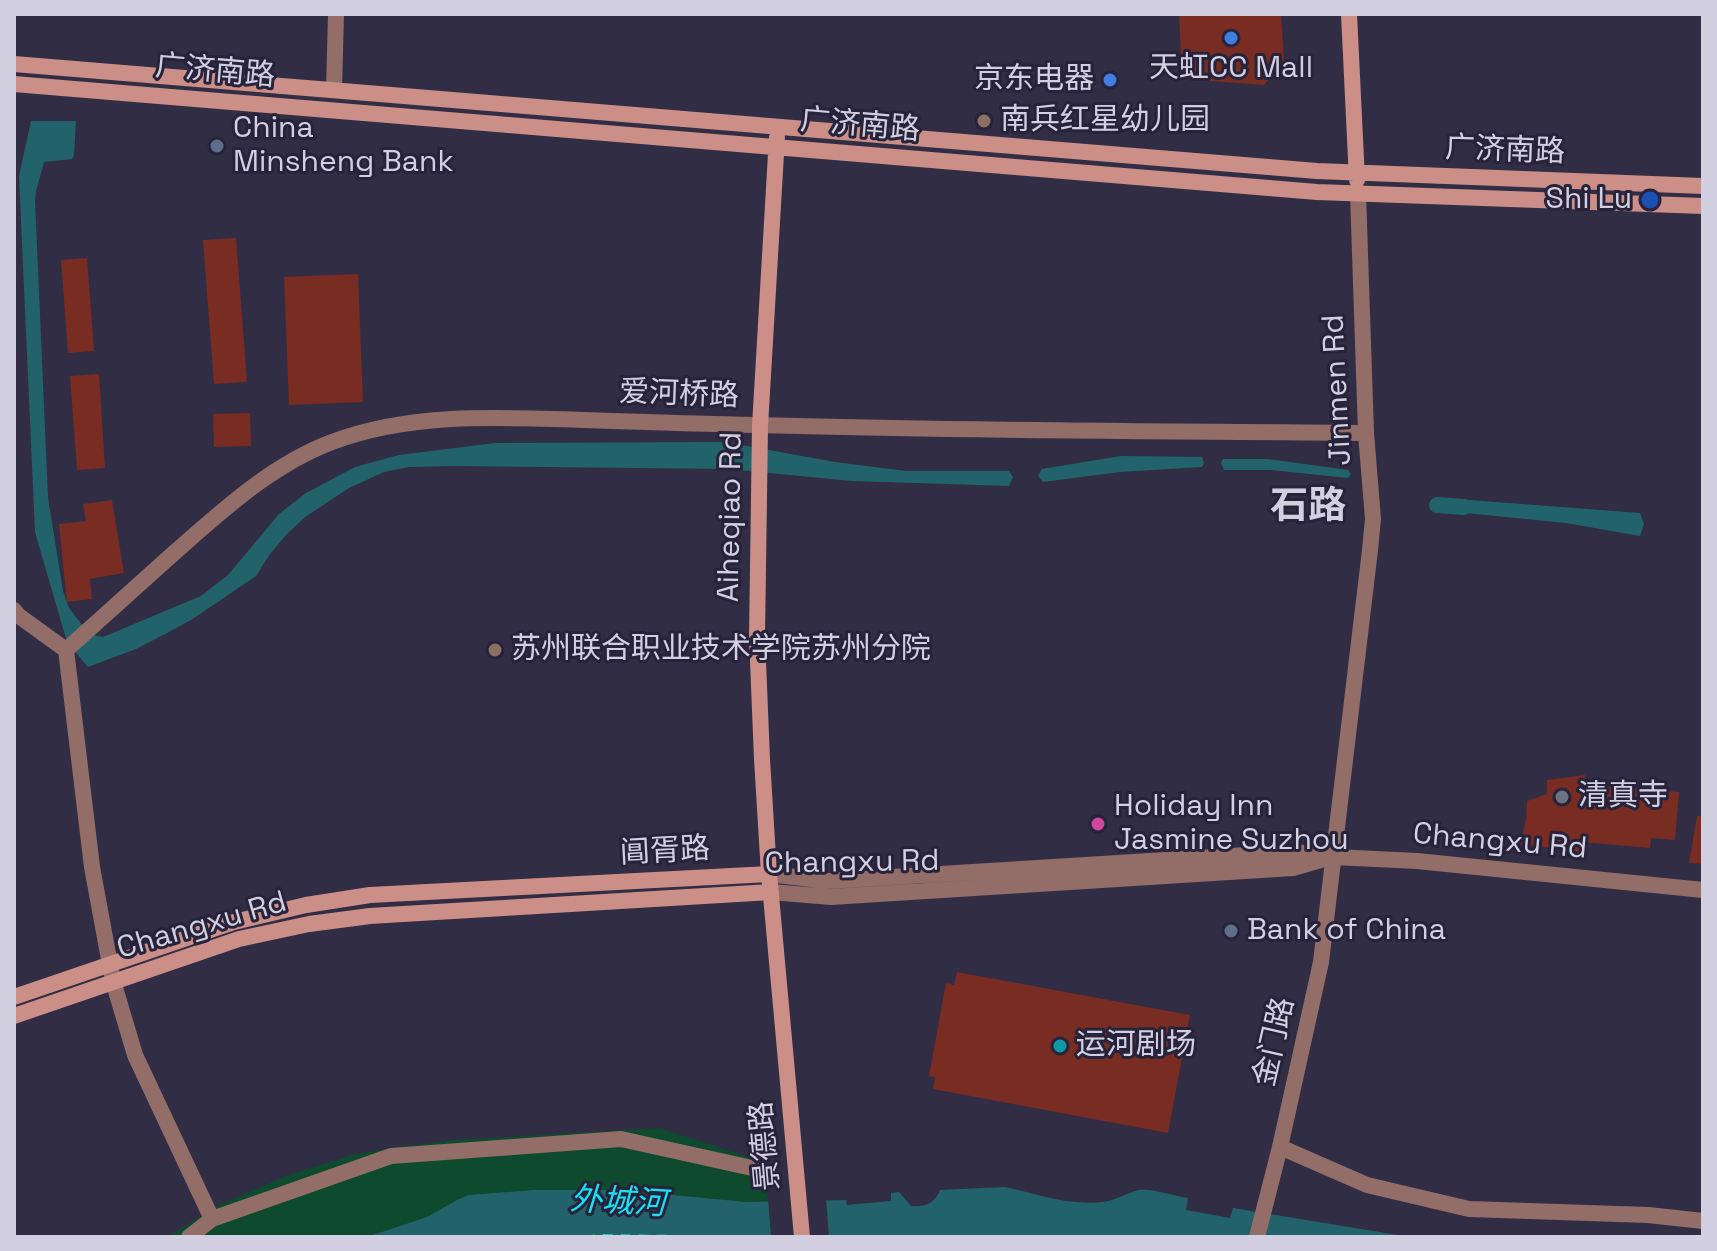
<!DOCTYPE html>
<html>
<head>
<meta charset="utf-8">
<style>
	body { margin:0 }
	#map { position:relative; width:1717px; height:1251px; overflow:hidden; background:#312d45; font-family:"Space Grotesk",sans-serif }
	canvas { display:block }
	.frame { position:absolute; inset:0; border:16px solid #d2d0e0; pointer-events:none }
</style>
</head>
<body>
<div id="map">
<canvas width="1717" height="1251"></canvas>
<div class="frame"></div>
</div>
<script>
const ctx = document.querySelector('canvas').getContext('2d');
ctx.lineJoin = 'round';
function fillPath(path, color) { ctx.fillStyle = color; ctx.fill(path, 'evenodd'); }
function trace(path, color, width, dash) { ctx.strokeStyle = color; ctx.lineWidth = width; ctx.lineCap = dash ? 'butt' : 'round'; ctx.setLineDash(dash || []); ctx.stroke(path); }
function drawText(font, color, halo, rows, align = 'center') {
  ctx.font = font + ' "Space Grotesk","Noto Sans SC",sans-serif'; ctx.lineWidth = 6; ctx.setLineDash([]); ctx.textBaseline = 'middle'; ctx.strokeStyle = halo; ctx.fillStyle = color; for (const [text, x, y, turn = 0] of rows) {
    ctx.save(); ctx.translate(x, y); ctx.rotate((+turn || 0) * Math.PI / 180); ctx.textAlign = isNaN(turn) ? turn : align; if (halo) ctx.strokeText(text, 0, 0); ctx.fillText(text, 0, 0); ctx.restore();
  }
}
fillPath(new Path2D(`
	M659,1128L765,1162L768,1202H745L621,1190H534L457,1200L427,1217L367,1237H167L217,1206L283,1177L352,1155L390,1148L454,1140Z`), '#0e4a2e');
fillPath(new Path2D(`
	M31,121H76L74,155L72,159L44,162L36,191L35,201L48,498L63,591L69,608L89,634L103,637L201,596L228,575L279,514L306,493L355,467L399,455L495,443L725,442L835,462L906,471H1009L1013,477L1009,486L852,481L729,469L453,466L409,467L384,472L349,488L305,517L286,535L270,554L256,576L191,620L167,633L136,649L88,667L67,642L35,532L19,176Z
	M1121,456L1202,457L1204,463L1202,467L1120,472L1043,482L1038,476L1042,469Z
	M1223,459H1268L1348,470L1351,474L1348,478L1271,470H1224L1221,463Z
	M1469,500L1640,513L1644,524L1640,536L1566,523L1446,511L1441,506L1446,501Z
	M1005,1187C1038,1194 1069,1206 1104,1202C1116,1200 1127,1193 1139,1190C1150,1188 1176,1196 1188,1198L1186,1210L1230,1218L1233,1208L1410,1237H367L427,1217L457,1200L469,1195L534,1190H621L746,1202L846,1200L847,1205L891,1201V1193L899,1192L911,1206C925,1207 935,1204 940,1190Z`), '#22636b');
fillPath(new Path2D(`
	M826,1197L829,1237H771L768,1198Z`), '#312d45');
trace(new Path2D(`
	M1437,505L1464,507`), '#22636b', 16);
trace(new Path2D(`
	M585,1237L598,1235L758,1237`), '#16e0f3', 2, [10, 8]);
fillPath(new Path2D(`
	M1179,14H1281L1284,61L1264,85L1182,79Z
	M236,238L247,382L214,384L203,240Z
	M87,258L94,351L68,353L61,260Z
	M358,274L363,402L289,405L284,277Z
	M99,374L105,468L77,470L70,376Z
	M250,413L251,446L214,447L213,414Z
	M112,500L124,573L90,579L92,599L67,602L59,524L86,521L83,504Z
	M1585,775L1586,784L1679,792L1675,840L1651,838L1650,848L1582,842L1581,852L1520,844L1526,820L1527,801L1547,794V780Z
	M1697,816H1703V864L1689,863Z
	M957,972L1190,1015L1168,1133L933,1089L935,1077L929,1076L946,983L954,985Z`), '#792c22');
trace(new Path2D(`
	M334,90L336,14
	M14,610L19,616L66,650L92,867L113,981L135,1055L212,1219L391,1156L621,1139L761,1170
	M66,650C102,618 138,585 174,553C222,511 271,465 332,442C411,412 502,417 585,420C642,422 700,424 758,425C960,431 1163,431 1366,433
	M1280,1147L1367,1185L1469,1209L1648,1215L1703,1221
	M189,1237L212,1219`), '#936d68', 16);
trace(new Path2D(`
	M769,874L828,881L1295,852L1334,857L1417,861L1703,890
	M771,892L831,897L1293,868L1324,859
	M1257,1237L1280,1147L1321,962L1370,550L1373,519L1366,433L1358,193`), '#936d68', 16);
trace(new Path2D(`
	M1349,14L1357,180
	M14,64L1317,171L1703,186
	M14,84L1317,192L1703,206
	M777,137L760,426L757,637L762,759L769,874L802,1237
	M14,997L234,922L306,905L370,895L769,874
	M14,1016L239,939L309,924L370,916L771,892`), '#cb8f87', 16);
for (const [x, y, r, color] of [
	[1231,38,8,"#3f7fe0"],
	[1110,80,8,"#3f7fe0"],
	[984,121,8,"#8d6e63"],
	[217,146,8,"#5c6f8a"],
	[1650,200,10,"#1a4fb4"],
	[495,650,8,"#8d6e63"],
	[1562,797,8,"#6b7280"],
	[1098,824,8,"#d1479c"],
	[1231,931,8,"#5c6f8a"],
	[1060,1046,8,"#0f9aa8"]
]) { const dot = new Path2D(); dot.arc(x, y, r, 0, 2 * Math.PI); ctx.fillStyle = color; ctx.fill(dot); trace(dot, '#27233b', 3); }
drawText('30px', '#d2d0e0', '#27233b', [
	["天虹CC Mall",1231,69,"center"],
	["京东电器",1094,80,"right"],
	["南兵红星幼儿园",1000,121],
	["China",233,129],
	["Minsheng Bank",233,163],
	["Shi Lu",1632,200,"right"],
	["苏州联合职业技术学院苏州分院",511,650],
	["清真寺",1578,797],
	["Holiday Inn",1114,807],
	["Jasmine Suzhou",1114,841],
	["Bank of China",1247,931],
	["运河剧场",1076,1046]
], 'left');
drawText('30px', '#d2d0e0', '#27233b', [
	["广济南路",215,72,5],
	["广济南路",860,126,5],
	["广济南路",1505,151,2],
	["Jinmen Rd",1338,390,-93],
	["爱河桥路",679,395,2],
	["Aiheqiao Rd",731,517,-89],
	["Changxu Rd",1500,842,5],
	["阊胥路",665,852,-3],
	["Changxu Rd",852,863,-1],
	["Changxu Rd",202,926,-16],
	["金门路",1275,1042,-77],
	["景德路",766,1146,-95]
]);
drawText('italic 32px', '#16e0f3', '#27233b', [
	["外城河",618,1203,3]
]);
drawText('bold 38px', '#d2d0e0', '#27233b', [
	["石路",1308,508]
]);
</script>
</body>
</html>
